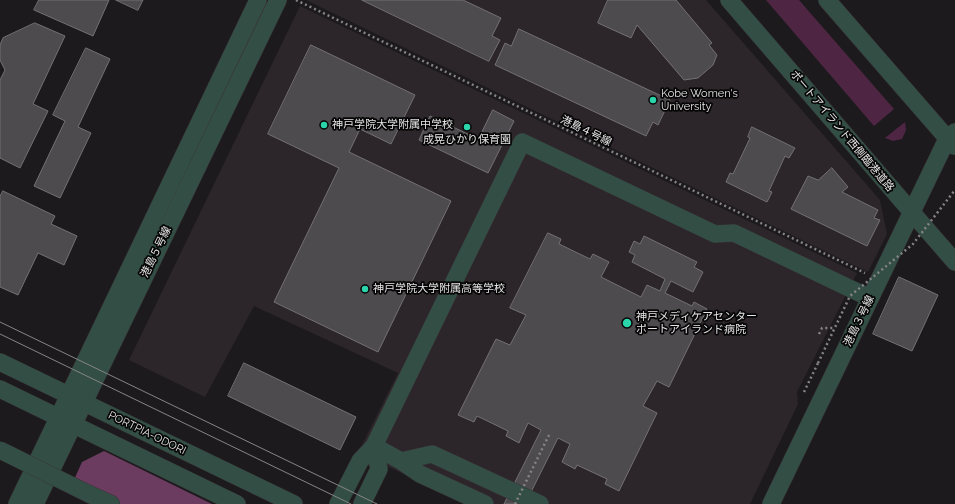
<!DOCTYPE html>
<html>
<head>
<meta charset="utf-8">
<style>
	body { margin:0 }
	canvas { display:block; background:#1c1a1c }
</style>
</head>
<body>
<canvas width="955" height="504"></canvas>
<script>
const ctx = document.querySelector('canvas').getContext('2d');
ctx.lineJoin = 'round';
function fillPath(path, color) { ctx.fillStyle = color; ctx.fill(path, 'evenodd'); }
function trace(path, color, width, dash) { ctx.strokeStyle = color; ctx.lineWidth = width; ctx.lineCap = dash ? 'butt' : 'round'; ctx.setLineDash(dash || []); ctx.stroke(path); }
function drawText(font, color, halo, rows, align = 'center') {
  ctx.font = font + ' Raleway,"Noto Sans JP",sans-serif'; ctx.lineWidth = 3.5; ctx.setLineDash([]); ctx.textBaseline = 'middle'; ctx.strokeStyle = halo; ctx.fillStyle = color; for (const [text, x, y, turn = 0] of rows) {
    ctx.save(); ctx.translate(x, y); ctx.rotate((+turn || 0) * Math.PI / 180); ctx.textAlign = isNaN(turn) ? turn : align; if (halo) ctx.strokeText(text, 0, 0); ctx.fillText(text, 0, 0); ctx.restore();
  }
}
fillPath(new Path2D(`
	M306,0H706L880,200L887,234L868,272Z
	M300,6L857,273L797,392L798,404L750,504H470L358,453L398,373L254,306L205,397L129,360Z`), '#2c2529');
fillPath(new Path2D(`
	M766,0H799L894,109L874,126Z
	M905,122L906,130L902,139L893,141L885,138Z`), '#4f2544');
fillPath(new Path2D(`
	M104,451L212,504H96L69,491L82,462Z`), '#6b3c5f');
const building = new Path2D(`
	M39,0H109L93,36L34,10Z
	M116,0H143L138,10Z
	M362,0H463L501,18L492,36L500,40L489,61Z
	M608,0H676L712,43L709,45L717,55L713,65L698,78L684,80L637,25L631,38L598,23Z
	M35,23L65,36L33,104L48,111L20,168L0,158V80L5,70L0,60V45L3,38Z
	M519,29L670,100L658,125L653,122L646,136L495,65L505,43L511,46Z
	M311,45L415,95L391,144L360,129L349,152L451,201L378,352L274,302L339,168L268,134Z
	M86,48L110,59L78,127L91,133L60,198L34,186L65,121L53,115Z
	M493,110L514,121L488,173L419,140L430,116L478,139Z
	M752,127L795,148L789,158L785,156L769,191L772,192L767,202L726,182L730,173L733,174L750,138L748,137Z
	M832,168L848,187L842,192L878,210L874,218L880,220L867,246L791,209L808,176L818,180Z
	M3,191L55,216L51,224L77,236L64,265L38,253L18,295L0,287V197Z
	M548,233L561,239L559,244L590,259L593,254L609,262L601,277L641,297L647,285L660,291L665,279L632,262L635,255L629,252L634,241L640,244L644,236L697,262L694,267L703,272L693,292L671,281L665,293L692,306L694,302L707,309L669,387L657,381L643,406L657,413L619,491L605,484L607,479L577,465L575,469L562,462L570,444L558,438L525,504H504L541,430L528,423L519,443L506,436L508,431L477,416L474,422L458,415L496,339L510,345L526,315L510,308Z
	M899,277L938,295L912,351L873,334Z
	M244,363L356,417L340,450L228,396Z`);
fillPath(building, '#4d4b4d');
trace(building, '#737172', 1);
const minor = new Path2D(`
	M729,0C804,87 879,175 955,262
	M827,0L954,146
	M0,362L294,504
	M0,389L237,504
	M374,446L401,461L432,454L540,504
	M401,461L420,474L485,504
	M89,494L111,504
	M17,504L258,0
	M35,504L278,0
	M338,504L360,461L374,446L522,142L715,234L734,233L870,298
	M362,504L379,469L374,446
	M771,504L947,139L955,132`);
trace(minor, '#383638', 18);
trace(new Path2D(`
	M296,0L865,273
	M819,334L822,328H835
	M804,392L818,363`), '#858385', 2.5, [2, 3]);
trace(minor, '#334f45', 17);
trace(new Path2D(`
	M0,322L377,504
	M0,334L351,504`), '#868485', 1);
const minorBridge = new Path2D(`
	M0,450L89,494`);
trace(minorBridge, '#383638', 18, []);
trace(new Path2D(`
	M818,363L850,296L913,244L955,190
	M515,504L550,433`), '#858385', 2.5, [2, 3]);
trace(minorBridge, '#334f45', 17);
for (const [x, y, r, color] of [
	[653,100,4,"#2bd5ac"],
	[324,125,4,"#2bd5ac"],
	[467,127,4,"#2bd5ac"],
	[365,289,4,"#2bd5ac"],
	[627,323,5,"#2bd5ac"]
]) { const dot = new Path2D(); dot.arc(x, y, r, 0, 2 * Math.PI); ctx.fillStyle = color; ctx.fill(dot); trace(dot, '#060606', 1.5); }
drawText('11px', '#e6e4e5', '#060606', [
	["Kobe Women's",661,94],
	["University",661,107],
	["神戸学院大学附属中学校",332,125],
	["成晃ひかり保育園",467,140,"center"],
	["神戸学院大学附属高等学校",373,289],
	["神戸メディケアセンター",636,317],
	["ポートアイランド病院",636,330]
], 'left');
drawText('11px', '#e6e4e5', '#060606', [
	["港島４号線",586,131,26],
	["ポートアイランド西側臨港道路",842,131,50],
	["港島５号線",156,252,-64],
	["港島３号線",859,321,-64],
	["PORTPIA-ODORI",147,433,26]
]);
</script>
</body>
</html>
